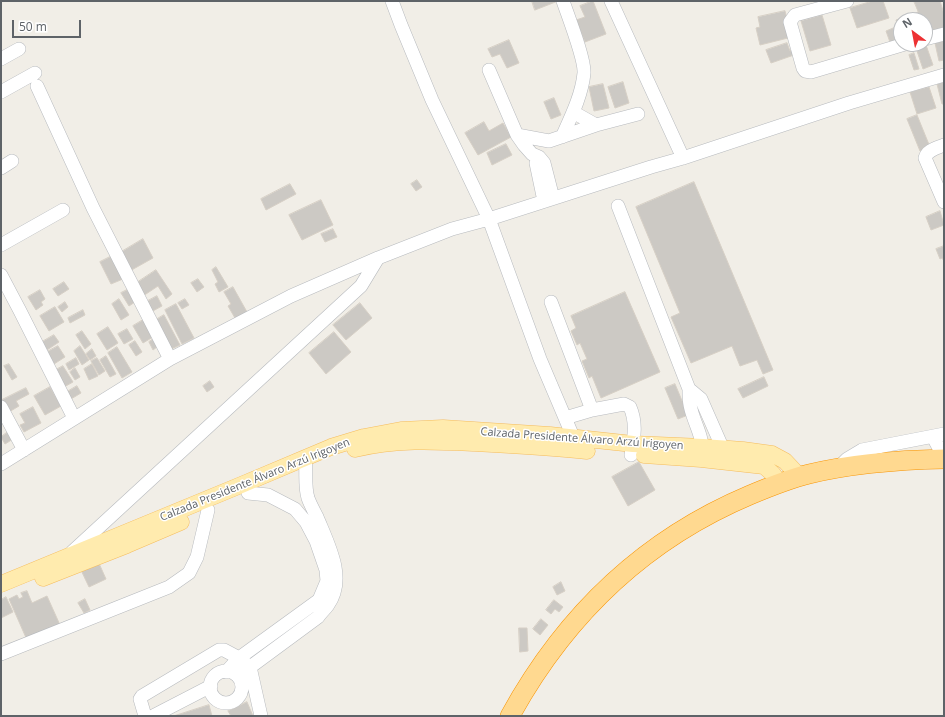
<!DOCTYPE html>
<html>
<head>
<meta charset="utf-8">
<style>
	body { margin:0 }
	#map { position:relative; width:945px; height:717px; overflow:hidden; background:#f1eee7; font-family:"Open Sans",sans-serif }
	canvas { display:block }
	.frame { position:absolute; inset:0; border:2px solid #5e6368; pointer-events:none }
	.north { position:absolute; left:893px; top:12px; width:40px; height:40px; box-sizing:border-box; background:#fff; border:1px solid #bfc1c3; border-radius:50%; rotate:328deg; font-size:11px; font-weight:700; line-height:16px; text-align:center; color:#5e6368 }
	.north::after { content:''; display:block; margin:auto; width:14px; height:18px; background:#ed3133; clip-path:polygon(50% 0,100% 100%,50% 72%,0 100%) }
	.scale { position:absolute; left:12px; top:20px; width:69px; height:18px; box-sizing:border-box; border:2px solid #5e6368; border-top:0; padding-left:5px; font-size:12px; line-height:14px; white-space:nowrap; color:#5e6368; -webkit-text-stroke:3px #fff; paint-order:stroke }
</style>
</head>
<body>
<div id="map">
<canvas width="945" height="717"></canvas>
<div class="frame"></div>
<div class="north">N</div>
<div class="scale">50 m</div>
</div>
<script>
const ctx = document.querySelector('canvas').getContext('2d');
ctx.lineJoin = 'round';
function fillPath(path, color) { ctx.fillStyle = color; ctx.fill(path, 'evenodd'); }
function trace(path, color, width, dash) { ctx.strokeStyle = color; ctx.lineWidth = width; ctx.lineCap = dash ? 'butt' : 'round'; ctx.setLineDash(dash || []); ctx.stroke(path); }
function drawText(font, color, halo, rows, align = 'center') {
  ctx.font = font + ' "Open Sans",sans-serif'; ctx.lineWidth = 3; ctx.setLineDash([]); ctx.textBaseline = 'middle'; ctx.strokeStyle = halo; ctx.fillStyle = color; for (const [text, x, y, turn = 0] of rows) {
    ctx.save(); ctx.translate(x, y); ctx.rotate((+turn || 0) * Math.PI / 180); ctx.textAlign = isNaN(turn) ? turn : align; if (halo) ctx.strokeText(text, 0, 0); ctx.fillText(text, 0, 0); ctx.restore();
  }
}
const building = new Path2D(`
	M532,1H558L535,10Z
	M593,1L606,34L585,42L576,20L585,17L580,6Z
	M873,1H883L889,18L857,28L850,8Z
	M914,1H940L944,14V27L925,33V20H901V42L891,45L886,31L898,26L896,20L918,12Z
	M785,11L792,37L760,45L756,28L760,27L758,17Z
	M822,15L831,45L810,51L801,21Z
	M509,40L519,63L507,68L500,54L492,57L488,49Z
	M944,41V60L939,61L935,43Z
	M787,43L790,51L792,50L794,55L771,63L766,50Z
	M926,45L933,65L923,69L916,48Z
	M914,53L919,69L914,70L909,55Z
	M623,82L629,103L615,108L608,87Z
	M944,82V104H942L937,84Z
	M603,84L609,108L594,111L589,87Z
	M929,87L936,108L917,114L910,92Z
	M554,98L561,115L551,119L544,102Z
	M917,115L930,147L920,151L907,119Z
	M484,122L489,131L503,123L511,137L478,155L465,133Z
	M506,144L512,155L492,165L487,153Z
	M417,180L422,187L416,191L411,184Z
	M694,182L773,370L763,374L757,360L740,366L732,346L691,363L671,317L680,313L636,207Z
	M290,184L296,194L266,210L261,199Z
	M321,200L333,225L302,240L289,215Z
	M940,211L944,225L931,230L926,217Z
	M333,229L337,237L325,242L321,234Z
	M143,239L153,258L128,272L118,254Z
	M944,246V261L942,258L940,259L936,249Z
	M112,256L123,279L111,284L100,262Z
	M216,267L228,287L219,292L215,284L218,282L212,270Z
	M156,270L172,294L166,299L158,286L143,296L135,284Z
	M198,279L204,287L197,292L191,283Z
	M64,282L69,289L58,296L53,289Z
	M233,287L247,312L235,318L228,306L231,304L224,292Z
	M40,290L45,299L41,302L43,305L36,310L28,297Z
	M127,290L135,302L129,306L121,293Z
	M625,292L660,372L601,398L592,376L589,378L582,361L587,359L580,343L577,345L571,331L576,328L571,316Z
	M157,296L162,306L151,312L146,302Z
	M119,299L129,315L121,320L112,304Z
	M185,299L189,305L182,309L178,303Z
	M65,302L68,307L62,312L58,307Z
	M360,303L372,318L346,340L333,325Z
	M176,304L194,338L182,344L165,310Z
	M55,307L64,322L49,331L40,316Z
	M83,310L85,315L70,323L68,318Z
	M164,315L180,345L169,350L154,321Z
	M143,320L153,337L143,343L133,326Z
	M108,327L118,343L107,350L97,334Z
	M127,329L133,339L124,344L118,334Z
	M82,331L91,344L85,349L76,335Z
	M334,332L351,352L326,374L309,353Z
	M54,335L59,342L47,350L42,342Z
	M156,337L161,344L153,350L149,342Z
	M135,341L142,352L136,356L129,345Z
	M58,346L65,357L54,364L47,352Z
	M80,346L89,360L82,365L74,351Z
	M117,347L132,372L122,378L108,353Z
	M92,349L96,356L90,360L86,354Z
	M106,356L116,374L110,377L100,360Z
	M76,358L79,364L69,370L66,364Z
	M97,358L105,371L99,375L91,361Z
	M9,364L17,377L12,380L4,366Z
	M92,364L98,376L89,380L84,369Z
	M63,366L73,382L64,387L54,371Z
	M75,368L80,377L75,380L70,372Z
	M764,377L768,386L743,398L738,389Z
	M210,381L214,387L207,392L203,386Z
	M675,384L688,415L678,419L665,388Z
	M77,386L81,393L71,399L67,392Z
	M50,387L61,406L45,415L34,396Z
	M26,388L29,394L16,401L19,406L9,412L2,400Z
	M33,407L41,423L24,432L20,425L25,423L20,414Z
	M8,432L13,439L5,444L1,437Z
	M639,462L655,490L628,506L612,477Z
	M97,559L106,579L89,587L80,568Z
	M561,582L565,591L557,595L553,587Z
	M27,591L32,603L47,596L60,625L27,640L9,599L17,595L19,599L23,597L21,593Z
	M6,597L13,612L1,618V600Z
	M85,599L90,610L84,613L78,603Z
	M554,600L563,607L559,612L555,609L551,614L546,610Z
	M541,619L548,625L540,635L533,629Z
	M519,628H527L528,651L520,652Z
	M247,702L253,716H231L228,711Z
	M209,705L212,716H174Z`);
fillPath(building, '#ccc9c4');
trace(building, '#d6cfc5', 1);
const minor = new Path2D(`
	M392,1L401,25L432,100L489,219L540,359L574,439L573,445
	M611,1L683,158
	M847,1L795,15L790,22L803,68L805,71L811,72L905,44
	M925,39L944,34
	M1,59L19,49
	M489,70L517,135L524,145L532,154L539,157L544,163L553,198
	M37,86L93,208L170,359
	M1,92L35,73
	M573,112L596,125
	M517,135L549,141L596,125L638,114
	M562,137C571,117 582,95 584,73C585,59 568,16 563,1
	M944,145C937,148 927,150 925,158L944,202
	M536,163L544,201
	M1,168L12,161
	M618,206L689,389C689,394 689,400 690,405C694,425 704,435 702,457
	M1,245L63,210
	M1,275L20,311L74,418
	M551,302L592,410
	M689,389L701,399L723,449
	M1,407L24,450
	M565,418L592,410L624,404L630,407C637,423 634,438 631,455
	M933,437L941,452
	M1,464L170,359L291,296L378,258L452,229L489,219L651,167L683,158L849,103L944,75
	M839,467L847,459L862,450L944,434
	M72,552L361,286L378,258
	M1,654L169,587L189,573L197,557L208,510
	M210 687a16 16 0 1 1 32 0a16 16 0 1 1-32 0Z
	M226,672L239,658L319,600L327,581L326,570L316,541L306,522L295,509L268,495L248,493
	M238,676L318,617C321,613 325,609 328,605C347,578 328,544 317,517C314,511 310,504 308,498C304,485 307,471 305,458
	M145,716L140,699L142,696L219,650H224L239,658L250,667L261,716
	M153,716L211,686`);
const major = new Path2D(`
	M355,449C396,439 434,441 474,443C512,445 550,447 587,451
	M644,455L701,459L764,466L773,474L780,484
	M43,578L127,545L181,522
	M1,584L241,485L331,447L364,437L401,430L443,428L550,435L633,444L703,447L743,450L772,454L785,461L800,477`);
const highway = new Path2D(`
	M510,716C565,616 643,540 750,495C769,487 789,479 809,474C854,463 898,460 944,459`);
trace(minor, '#b7babe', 14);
trace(major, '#f5bc5d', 17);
trace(highway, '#f89400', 20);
trace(minor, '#fff', 13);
trace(major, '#ffebae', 16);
trace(highway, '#ffd990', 19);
drawText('11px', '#5e6368', '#fff', [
	["Calzada Presidente Álvaro Arzú Irigoyen",582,439,4],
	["Calzada Presidente Álvaro Arzú Irigoyen",255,480,-22]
]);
</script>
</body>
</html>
